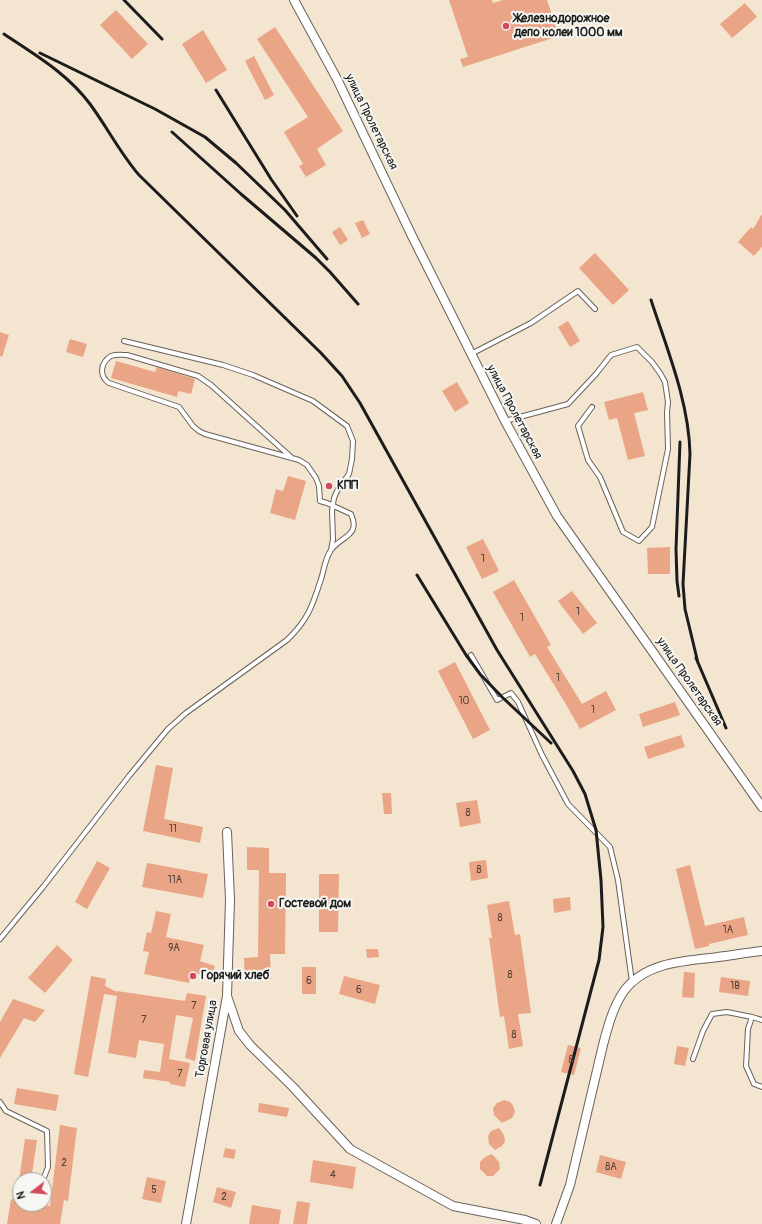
<!DOCTYPE html>
<html>
<head>
<meta charset="utf-8">
<style>
	body { margin:0 }
	#map { position:relative; width:762px; height:1224px; overflow:hidden; background:#f4e5d0; font-family:Pangolin,sans-serif }
	canvas { display:block }
	.north { position:absolute; left:12px; top:1172px; width:40px; height:40px; box-sizing:border-box; background:#f6f6f2; border:1px solid #9f9f9c; border-radius:50%; rotate:254deg; font-size:11px; font-weight:700; line-height:16px; text-align:center; color:#1c1c1c }
	.north::after { content:''; display:block; margin:auto; width:14px; height:18px; background:#d1495b; clip-path:polygon(50% 0,100% 100%,50% 72%,0 100%) }
</style>
</head>
<body>
<div id="map">
<canvas width="762" height="1224"></canvas>
<div class="north">N</div>
</div>
<script>
const ctx = document.querySelector('canvas').getContext('2d');
ctx.lineJoin = 'round';
function fillPath(path, color) { ctx.fillStyle = color; ctx.fill(path, 'evenodd'); }
function trace(path, color, width, dash) { ctx.strokeStyle = color; ctx.lineWidth = width; ctx.lineCap = dash ? 'butt' : 'round'; ctx.setLineDash(dash || []); ctx.stroke(path); }
function drawText(font, color, halo, rows, align = 'center') {
  ctx.font = font + ' Pangolin,sans-serif'; ctx.lineWidth = 4; ctx.setLineDash([]); ctx.textBaseline = 'middle'; ctx.strokeStyle = halo; ctx.fillStyle = color; for (const [text, x, y, turn = 0] of rows) {
    ctx.save(); ctx.translate(x, y); ctx.rotate((+turn || 0) * Math.PI / 180); ctx.textAlign = isNaN(turn) ? turn : align; if (halo) ctx.strokeText(text, 0, 0); ctx.fillText(text, 0, 0); ctx.restore();
  }
}
fillPath(new Path2D(`
	M449,0H492L493,3L503,0H547L559,36L463,67L460,59L468,57Z
	M745,3L757,17L732,38L720,24Z
	M116,10L148,44L132,59L100,25Z
	M275,27L343,131L317,149L326,165L306,177L299,166L303,164L284,132L308,117L257,39Z
	M203,30L227,70L206,83L182,44Z
	M254,56L274,95L265,100L245,61Z
	M762,214V247L754,256L738,242L751,227L753,229Z
	M363,220L370,234L362,238L355,223Z
	M340,227L348,240L340,245L332,232Z
	M595,253L629,290L613,305L579,268Z
	M568,321L580,341L570,347L558,327Z
	M0,332L9,335L2,357L0,356Z
	M70,339L87,344L83,357L66,352Z
	M116,361L155,372L157,367L195,379L191,394L178,391L177,397L111,378Z
	M457,382L469,403L455,412L442,391Z
	M643,392L648,410L634,413L645,456L628,460L617,418L609,420L604,402Z
	M288,476L306,481L295,520L270,513L276,489L283,491Z
	M483,539L499,571L482,579L466,547Z
	M670,547V574H648L647,548Z
	M514,580L551,645L547,647L582,704L606,691L616,710L580,729L564,701L535,654L530,657L493,592Z
	M572,591L597,623L583,634L558,601Z
	M455,662L490,730L473,739L438,671Z
	M675,702L680,715L643,727L639,714Z
	M681,735L685,747L648,759L644,747Z
	M156,765L173,768L164,819L203,827L200,843L143,831Z
	M382,793H391L392,814H384Z
	M477,800L481,823L460,827L456,803Z
	M247,847L269,848V873H286L285,954H270L271,979L245,980L244,958L258,957L259,870H247Z
	M486,860L488,878L471,881L469,862Z
	M97,861L110,868L87,909L75,902Z
	M147,863L208,874L203,898L142,887Z
	M690,865L705,926L744,917L748,935L709,944V946L695,949L676,869Z
	M319,874H339L338,932H319Z
	M570,897L571,910L554,913L553,899Z
	M509,901L515,935L520,934L531,1013L518,1014L523,1046L509,1049L504,1016L500,1017L489,938H492L487,905Z
	M156,911L171,914L166,937L204,945L200,961L215,966L211,978L191,972L189,983L144,974L149,952L143,951L147,932L151,933Z
	M57,945L73,960L45,993L28,978Z
	M366,949H378L379,957L367,958Z
	M302,967H316V994H302Z
	M684,972L695,973L694,998L682,997Z
	M91,976L106,979L105,986L117,992V991L185,1001L187,993L206,996L195,1061L185,1058L193,1018L176,1015L169,1059L190,1063L185,1087L170,1084V1082L143,1078L144,1070L160,1072L164,1044L139,1040L136,1058L108,1053L117,996L104,994L88,1077L74,1074Z
	M344,976L380,985L375,1004L339,994Z
	M721,977L750,981L748,996L719,992Z
	M13,999L45,1010L35,1022L24,1018L0,1058V1022Z
	M568,1045L581,1048L574,1075L561,1072Z
	M677,1046L689,1048L685,1066L674,1064Z
	M17,1088L59,1095L56,1111L14,1104Z
	M504,1100L510,1102L513,1105L515,1112L512,1118L502,1123L494,1115L493,1108L497,1103Z
	M259,1103L289,1108L287,1117L258,1112Z
	M60,1125L77,1128L68,1201L64,1200L60,1224H7L11,1199L20,1200V1204H41L50,1206Z
	M499,1128L504,1135L505,1141L502,1146L495,1150L489,1144L488,1136L491,1131Z
	M25,1139L37,1140L31,1180H19Z
	M225,1148L236,1150L234,1159L223,1157Z
	M492,1154L499,1162L500,1169L493,1176H487L480,1169V1162L485,1157Z
	M600,1155L626,1162L621,1179L596,1172Z
	M313,1160L356,1167L353,1189L310,1182Z
	M147,1177L166,1181L161,1203L142,1199Z
	M217,1187L236,1192L231,1208L213,1202Z
	M297,1201L310,1203L307,1224H293Z
	M252,1205L281,1210L279,1224H249Z`), '#e9a585');
const service = new Path2D(`
	M124,341L223,365L253,375L313,401L347,426L353,441L352,459L349,474L338,489L334,498L332,511L333,539L331,550
	M471,354L531,323L578,291L595,309
	M505,421L568,404L596,374L611,355L637,347L652,362L660,373L665,382L668,402L667,412L668,449L652,527L639,541L623,532L600,477L588,460L578,426L592,407
	M471,655L497,700L511,693L518,702L542,755L568,804L610,847L618,880L632,982
	M0,939L43,887L129,776L168,729L186,713L287,640C309,619 313,604 322,576C324,568 326,557 331,550C341,536 361,536 351,514L327,503L320,501L319,486L316,478L307,465L299,460L205,434L199,431L193,426L179,407L109,383C99,376 100,363 111,356C117,354 122,355 127,355L198,376L211,385L291,457
	M762,1020L752,1017L748,1029L746,1066L754,1084L762,1087
	M693,1059L703,1031L712,1014L727,1012L752,1017
	M0,1102L6,1111L47,1131L48,1167L43,1180`);
const minor = new Path2D(`
	M294,0L337,79L412,236L505,421L557,516L762,807
	M227,996L239,1031L250,1045L293,1087L350,1149L453,1206L525,1220L536,1224
	M186,1224L227,996L230,900L227,832
	M556,1224L570,1185L603,1045C608,1026 613,1007 624,991C644,964 680,961 710,958C727,956 745,953 762,951`);
trace(service, '#68625b', 6);
trace(minor, '#68625b', 10);
trace(service, '#fff', 4);
trace(minor, '#fff', 8);
trace(new Path2D(`
	M124,0L162,39
	M4,34C35,55 67,73 90,104C107,127 120,153 139,175L321,353L342,376L360,403L497,650L573,771L585,794L596,830L601,880L603,927L599,960L540,1185
	M40,53L155,109L205,137L236,163L285,210L327,259
	M216,90L271,179L297,216
	M172,132L241,194L316,258L330,272L358,304
	M651,300C667,349 689,402 690,454L683,584L685,609L698,663
	M417,575L466,655L480,674L502,697L551,743
	M679,596L677,581L676,549L680,442
	M696,658L726,728`), '#1c1c1c', 3);
for (const [x, y, r, color] of [
	[506,26,4,"#d1495b"],
	[329,486,4,"#d1495b"],
	[271,904,4,"#d1495b"],
	[193,976,4,"#d1495b"]
]) { const dot = new Path2D(); dot.arc(x, y, r, 0, 2 * Math.PI); ctx.fillStyle = color; ctx.fill(dot); trace(dot, '#f6f6f2', 1.5); }
drawText('10px', '#4f3e36', null, [
	["1",483,559],
	["1",578,612],
	["1",522,618],
	["1",558,678],
	["10",464,701],
	["1",593,710],
	["8",468,813],
	["11",173,829],
	["8",479,870],
	["11А",175,880],
	["8",500,918],
	["1А",728,930],
	["9А",174,948],
	["8",510,975],
	["6",309,981],
	["1В",735,986],
	["6",359,990],
	["7",194,1006],
	["7",144,1020],
	["8",514,1035],
	["8",571,1060],
	["7",180,1074],
	["2",64,1163],
	["8А",611,1167],
	["4",333,1175],
	["5",154,1190],
	["2",224,1197]
]);
drawText('bold 12px', '#1c1c1c', '#f6f6f2', [
	["Железнодорожное",514,19],
	["депо колеи 1000 мм",514,33],
	["КПП",337,486],
	["Гостевой дом",279,904],
	["Горячий хлеб",201,976]
], 'left');
drawText('12px', '#1c1c1c', '#f6f6f2', [
	["улица Пролетарская",371,122,64],
	["улица Пролетарская",514,412,62],
	["улица Пролетарская",689,682,55],
	["Торговая улица",207,1039,-80]
]);
</script>
</body>
</html>
